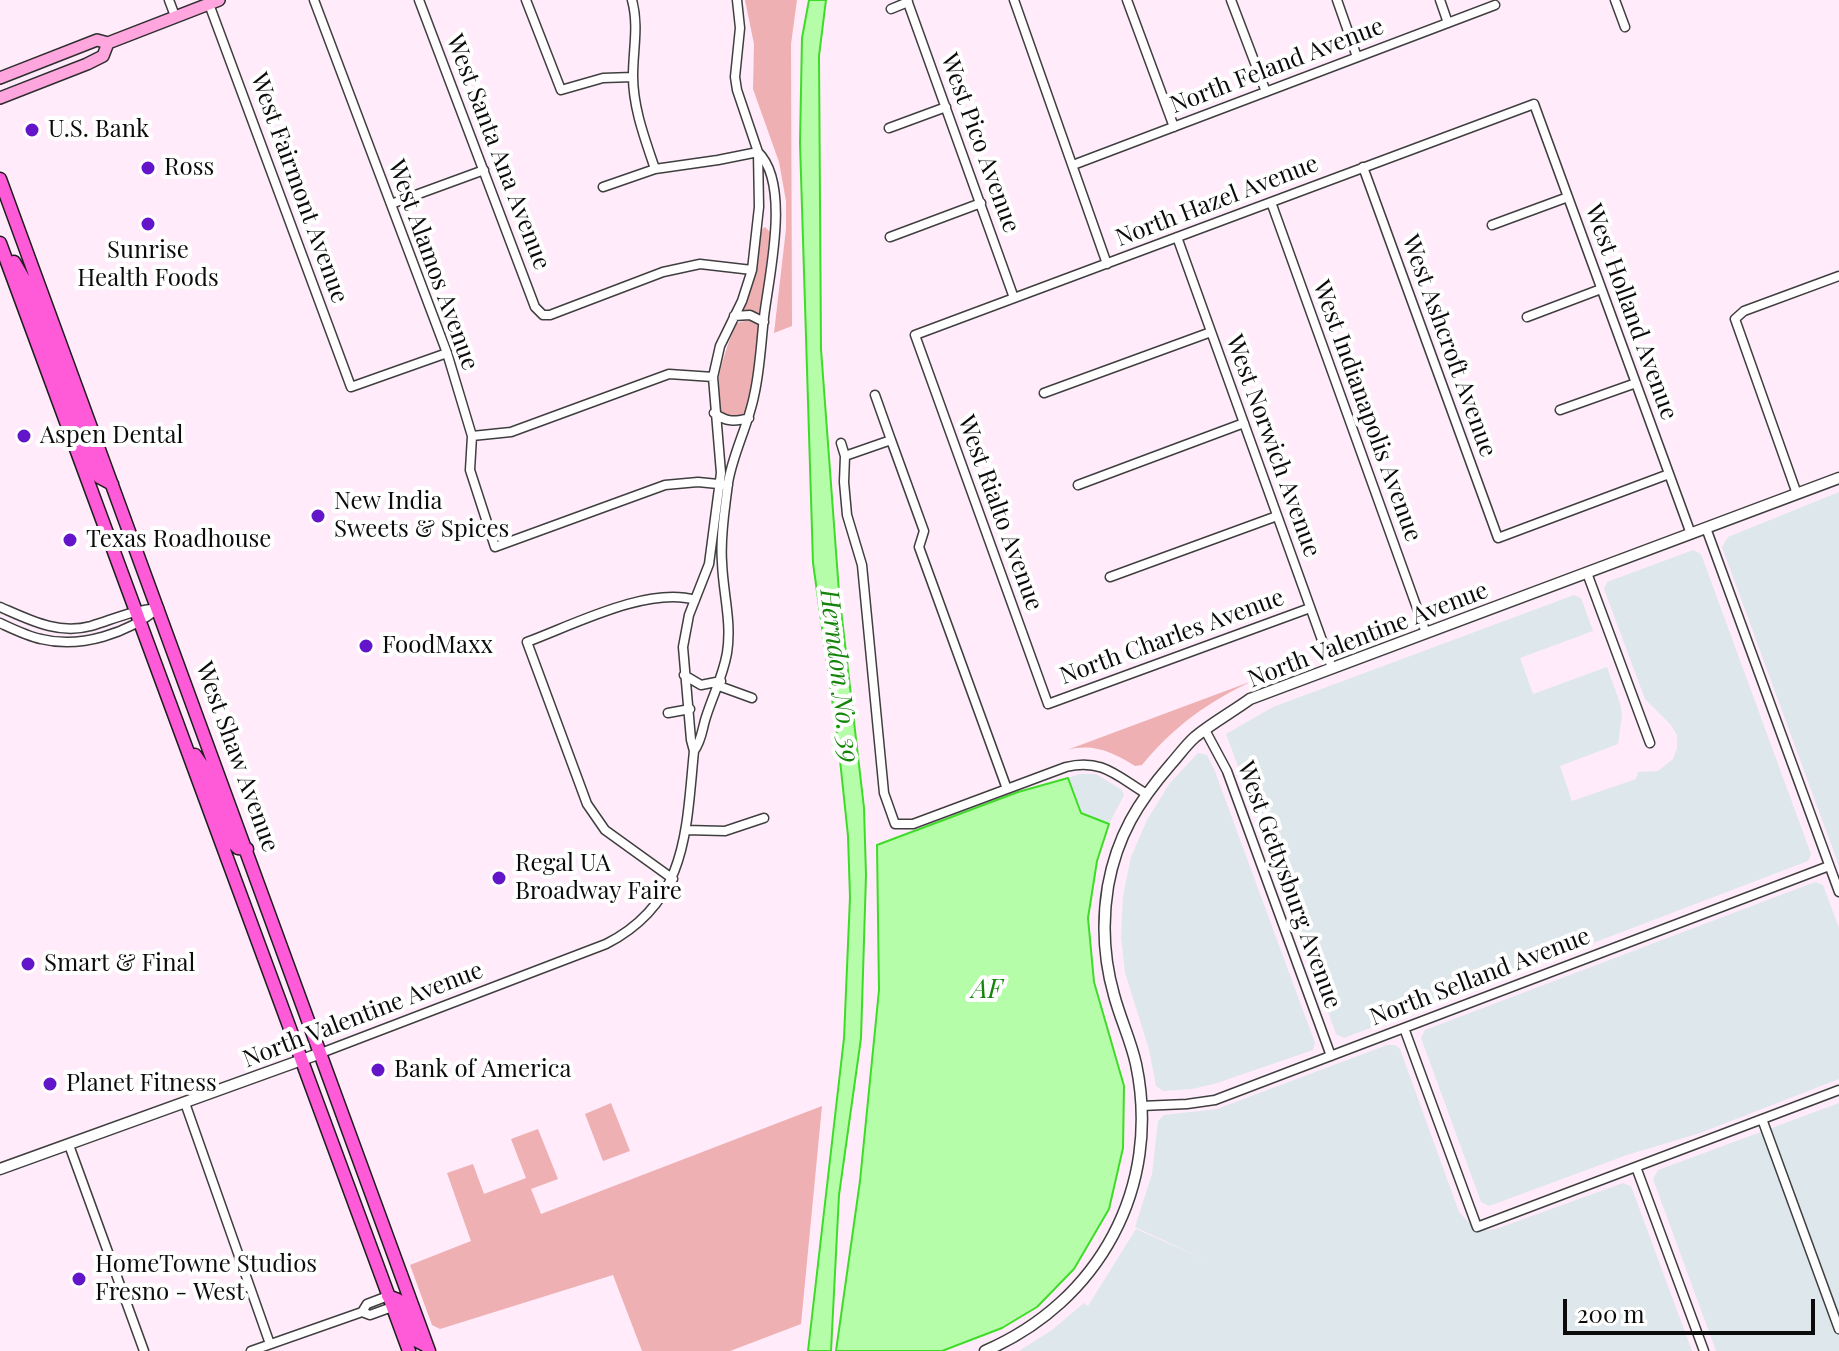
<!DOCTYPE html>
<html>
<head>
<meta charset="utf-8">
<style>
	body { margin:0 }
	#map { position:relative; width:1839px; height:1351px; overflow:hidden; background:#ffebf9; font-family:"Playfair Display",serif }
	canvas { display:block }
	.scale { position:absolute; left:1563px; top:1299px; width:252px; height:36px; box-sizing:border-box; border:4px solid #0c0c0c; border-top:0; padding-left:10px; font-size:24px; line-height:28px; white-space:nowrap; color:#0c0c0c; -webkit-text-stroke:6px #fff; paint-order:stroke }
</style>
</head>
<body>
<div id="map">
<canvas width="1839" height="1351"></canvas>
<div class="scale">200 m</div>
</div>
<script>
const ctx = document.querySelector('canvas').getContext('2d');
ctx.lineJoin = 'round';
function fillPath(path, color) { ctx.fillStyle = color; ctx.fill(path, 'evenodd'); }
function trace(path, color, width, dash) { ctx.strokeStyle = color; ctx.lineWidth = width; ctx.lineCap = dash ? 'butt' : 'round'; ctx.setLineDash(dash || []); ctx.stroke(path); }
function drawText(font, color, halo, rows, align = 'center') {
  ctx.font = font + ' "Playfair Display",serif'; ctx.lineWidth = 8; ctx.setLineDash([]); ctx.textBaseline = 'middle'; ctx.strokeStyle = halo; ctx.fillStyle = color; for (const [text, x, y, turn = 0] of rows) {
    ctx.save(); ctx.translate(x, y); ctx.rotate((+turn || 0) * Math.PI / 180); ctx.textAlign = isNaN(turn) ? turn : align; if (halo) ctx.strokeText(text, 0, 0); ctx.fillText(text, 0, 0); ctx.restore();
  }
}
fillPath(new Path2D(`
	M1839,492V866L1722,547L1728,537Z
	M1693,550L1701,554L1811,854L1808,861L1344,1038L1336,1034L1226,734L1273,707L1574,595L1581,598L1593,631L1520,658L1533,694L1607,667L1620,703L1622,715L1618,744L1560,766L1572,801L1636,779L1638,772L1658,771L1673,759L1677,748V735L1671,725L1645,699L1604,589L1607,582Z
	M1198,753L1207,755L1214,769L1315,1043L1313,1050L1214,1084L1192,1089L1163,1091L1156,1086L1149,1049L1125,973L1121,936L1123,896L1131,857L1147,820L1170,783Z
	M1080,774H1096L1122,790L1124,795L1109,824L1081,813L1068,778Z
	M1815,882L1823,885L1839,928V1079L1700,1133L1627,1155L1489,1206L1481,1202L1421,1038L1425,1030Z
	M1387,1045H1395L1400,1049L1459,1212L1472,1226L1484,1230L1496,1229L1623,1183L1631,1186L1692,1351H1019L1052,1330L1084,1303L1088,1306L1136,1229L1206,1260L1135,1227L1152,1174L1158,1121L1164,1115L1217,1109Z
	M1839,1103V1351H1716L1653,1179L1658,1170Z`), '#dee7ec');
fillPath(new Path2D(`
	M745,0H797L791,44L792,326L774,333L786,229V201L779,162L753,89L754,44Z
	M765,227L770,232L761,314L742,311L755,271L761,230Z
	M748,320L758,325C757,342 754,400 745,412C741,417 733,418 727,416C703,408 729,338 737,323Z
	M1255,680C1210,700 1173,727 1142,765L1135,766C1112,752 1094,743 1067,750Z
	M611,1103L630,1151L603,1161L585,1114Z
	M822,1106L801,1324L730,1351H642L613,1275L440,1329L432,1325L410,1265L471,1241L447,1173L473,1164L484,1194L526,1178L511,1139L538,1129L558,1179L531,1189L541,1214Z`), '#eeb0b2');
const water = new Path2D(`
	M809,0H826L819,56L821,349L839,592L864,808L866,875L861,1038L839,1195L831,1351H808L844,1038L850,897L848,836L838,741L813,563L800,143L802,38Z
	M1068,778L1081,813L1109,824L1097,861L1088,918L1094,982L1124,1086L1123,1148L1109,1209L1074,1269L1037,1307L1002,1328L942,1351H836L860,1181L879,990L877,845L1018,792Z`);
fillPath(water, '#b5fda9');
trace(water, '#3edc28', 2);
const minor = new Path2D(`
	M169,0L175,16
	M314,0L447,353L472,436L470,470L495,547L665,485L698,482L728,485
	M419,0L535,307L543,315H550L663,272L700,264L752,270
	M526,0L561,90L603,78L633,77
	M632,0C639,26 633,49 633,76C633,108 645,139 655,169
	M907,0L1014,298
	M1014,0L1107,264
	M1127,0L1174,127
	M1231,0L1266,92
	M1337,0L1357,57
	M1440,0L1448,23
	M1615,0L1625,27
	M209,4L351,387L447,353
	M891,9L908,2
	M889,128L946,107
	M1073,165L1495,5
	M1363,167L1498,538L1669,474
	M603,187L655,169L718,160L758,152
	M1271,202L1426,633
	M391,204L484,170
	M1492,225L1568,197
	M890,237L981,203
	M1177,237L1332,668
	M734,316L750,315L764,322
	M1527,317L1601,289
	M1044,393L1211,332
	M875,395L891,440
	M1560,410L1636,383
	M714,413C726,422 735,422 749,418
	M472,436L511,432L669,374L713,377
	M841,443L845,456L844,482L847,515L862,565L884,793L895,824H913L1066,767C1101,758 1117,776 1145,793
	M845,456L891,440L924,531L919,547L1007,789
	M1078,485L1244,423
	M1797,494L1735,319L1744,311L1839,276
	M1706,528L1839,892
	M1587,573L1650,743
	M1110,577L1277,516
	M0,607C30,620 58,635 91,626C114,619 133,610 158,608
	M1310,608L1048,704L915,335L1534,104L1691,534
	M0,623C13,629 27,636 41,639C81,649 128,633 159,608
	M684,675L701,685L721,681
	M719,686L752,698
	M668,713L690,709
	M1205,730L1227,771L1331,1056
	M694,751L691,740L683,647L689,615L709,564L721,473L713,377L720,346L742,301L752,270L759,207L758,152L737,90L735,77L740,28L737,0
	M686,830L725,831L764,818
	M673,879L605,830L587,804L527,642C573,625 648,586 695,600
	M1404,1028L1477,1227L1839,1090
	M321,1053L606,944C688,902 686,830 694,751C702,740 702,729 706,717C713,695 723,676 727,653C732,622 723,593 722,562C720,536 725,509 728,483C733,453 748,426 754,396C760,370 761,343 764,317C769,275 791,184 758,152
	M185,1103L270,1344
	M1141,1106L1187,1104L1215,1100L1829,866
	M1762,1119L1839,1329
	M69,1145L144,1351
	M1636,1167L1704,1351
	M362,1312L367,1304L388,1296
	M251,1351L362,1312L370,1315L392,1307`);
const tertiary = new Path2D(`
	M0,1169L321,1053
	M985,1351C1099,1302 1162,1187 1136,1064C1131,1041 1120,1018 1114,995C1104,960 1102,922 1108,886C1117,836 1138,802 1171,764C1179,755 1186,745 1195,737C1212,723 1232,712 1250,699L1839,478`);
const secondary = new Path2D(`
	M0,78L97,40L108,43L219,0
	M0,98L87,64L103,56L108,43`);
const primary = new Path2D(`
	M0,179L429,1351
	M0,243L409,1351
	M14,262L25,281L64,383L69,389L77,390
	M57,391L64,394L70,400L99,477L112,484
	M195,755L206,771L232,842L238,848L247,849
	M388,1296L398,1300L401,1304L415,1340L427,1346`);
trace(minor, '#3f3f3f', 11);
trace(tertiary, '#3f3f3f', 13);
trace(secondary, '#2e2e2e', 14);
trace(primary, '#1d1d1d', 15);
trace(minor, '#fff', 8);
trace(tertiary, '#fff', 10);
trace(secondary, '#ffa6de', 11);
trace(primary, '#ff5bd9', 12);
for (const [x, y, r, color] of [
	[32,130,8,"#6315ca"],
	[148,168,8,"#6315ca"],
	[148,224,8,"#6315ca"],
	[24,436,8,"#6315ca"],
	[318,516,8,"#6315ca"],
	[70,540,8,"#6315ca"],
	[366,646,8,"#6315ca"],
	[499,878,8,"#6315ca"],
	[28,964,8,"#6315ca"],
	[378,1070,8,"#6315ca"],
	[50,1084,8,"#6315ca"],
	[79,1279,8,"#6315ca"]
]) { const dot = new Path2D(); dot.arc(x, y, r, 0, 2 * Math.PI); ctx.fillStyle = color; ctx.fill(dot); trace(dot, '#fff', 3); }
drawText('24px', '#0c0c0c', '#fff', [
	["North Feland Avenue",1277,66,-21],
	["West Pico Avenue",980,143,70],
	["West Santa Ana Avenue",498,152,69],
	["West Fairmont Avenue",299,188,70],
	["North Hazel Avenue",1217,201,-21],
	["West Alamos Avenue",433,265,70],
	["West Holland Avenue",1631,312,70],
	["West Ashcroft Avenue",1449,346,70],
	["West Indianapolis Avenue",1367,411,70],
	["West Norwich Avenue",1273,446,70],
	["West Rialto Avenue",1000,513,70],
	["North Valentine Avenue",1368,635,-21],
	["North Charles Avenue",1172,637,-20],
	["West Shaw Avenue",237,757,70],
	["West Gettysburg Avenue",1289,885,70],
	["North Selland Avenue",1480,977,-21],
	["North Valentine Avenue",363,1015,-21]
]);
drawText('24px', '#0c0c0c', '#fff', [
	["U.S. Bank",48,130],
	["Ross",164,168],
	["Sunrise",148,251,"center"],
	["Health Foods",148,279,"center"],
	["Aspen Dental",40,436],
	["New India",334,502],
	["Sweets & Spices",334,530],
	["Texas Roadhouse",86,540],
	["FoodMaxx",382,646],
	["Regal UA",515,864],
	["Broadway Faire",515,892],
	["Smart & Final",44,964],
	["Bank of America",394,1070],
	["Planet Fitness",66,1084],
	["HomeTowne Studios",95,1265],
	["Fresno - West",95,1293]
], 'left');
drawText('italic 26px', '#15840a', '#fff', [
	["Herndon No. 39",839,676,83],
	["AF",987,990]
]);
</script>
</body>
</html>
